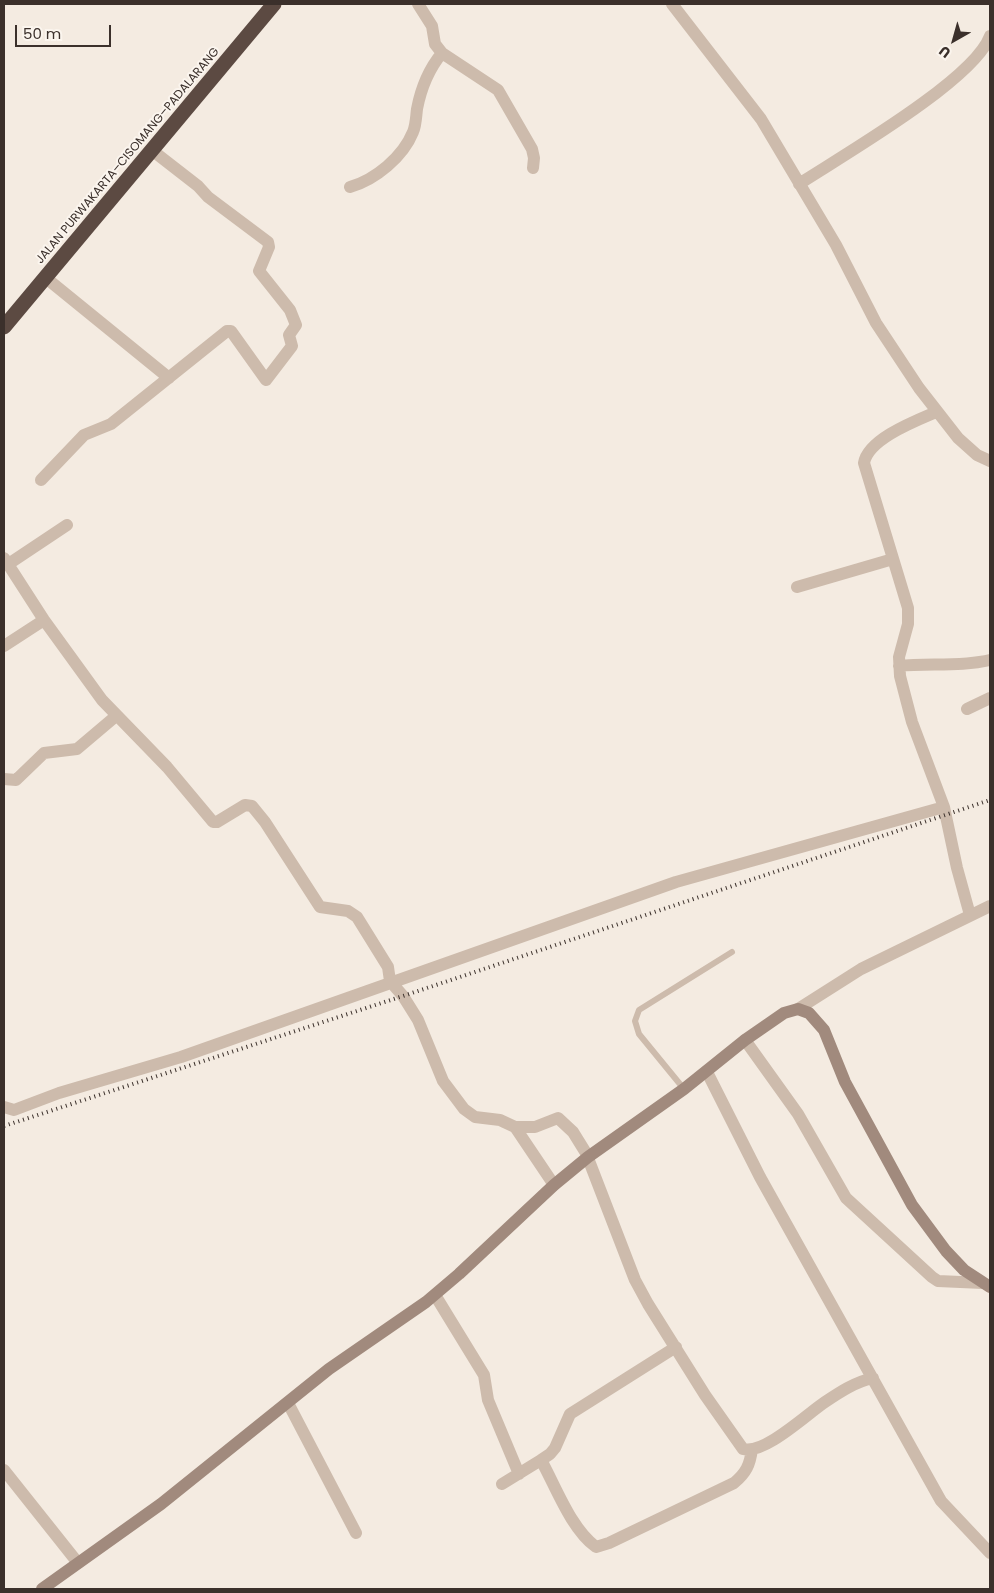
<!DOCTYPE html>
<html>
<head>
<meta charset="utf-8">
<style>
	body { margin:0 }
	#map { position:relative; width:994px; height:1593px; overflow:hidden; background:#f4ebe1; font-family:Poppins,sans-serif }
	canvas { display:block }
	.frame { position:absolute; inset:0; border:5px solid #3b302b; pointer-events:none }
	.north { position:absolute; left:929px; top:15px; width:50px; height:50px; -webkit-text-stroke:4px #fbf5ee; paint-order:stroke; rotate:218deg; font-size:14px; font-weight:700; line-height:20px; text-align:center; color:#3b302b }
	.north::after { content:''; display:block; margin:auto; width:18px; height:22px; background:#3b302b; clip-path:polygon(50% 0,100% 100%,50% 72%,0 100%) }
	.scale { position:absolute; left:15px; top:25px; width:96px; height:22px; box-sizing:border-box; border:2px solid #3b302b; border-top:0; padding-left:6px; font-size:15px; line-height:18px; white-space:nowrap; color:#3b302b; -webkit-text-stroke:4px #fbf5ee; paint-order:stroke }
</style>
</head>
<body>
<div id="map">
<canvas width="994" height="1593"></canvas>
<div class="frame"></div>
<div class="north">U</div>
<div class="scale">50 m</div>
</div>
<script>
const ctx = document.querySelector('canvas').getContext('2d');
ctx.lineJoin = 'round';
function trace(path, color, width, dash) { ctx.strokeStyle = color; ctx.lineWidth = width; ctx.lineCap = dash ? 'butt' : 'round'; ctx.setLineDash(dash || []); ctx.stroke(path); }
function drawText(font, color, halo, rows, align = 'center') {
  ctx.font = font + ' Poppins,sans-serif'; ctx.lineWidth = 4; ctx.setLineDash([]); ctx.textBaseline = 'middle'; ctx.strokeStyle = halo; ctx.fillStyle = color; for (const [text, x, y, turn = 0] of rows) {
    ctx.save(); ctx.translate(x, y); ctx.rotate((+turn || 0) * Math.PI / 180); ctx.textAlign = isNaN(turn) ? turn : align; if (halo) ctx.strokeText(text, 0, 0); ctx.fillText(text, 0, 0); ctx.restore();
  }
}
trace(new Path2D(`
	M684,1089L639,1034L635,1021L639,1010L732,952`), '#cdbbac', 6);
trace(new Path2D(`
	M418,4L432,26L435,44L442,53L498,90L532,149L534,158L533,168
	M672,4L761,119L836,245L876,323L919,388L958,438L977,455L990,461
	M799,184C842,156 974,80 990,36
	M350,187C375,180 403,157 413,132C416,125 416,117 417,109C421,88 428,70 442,53
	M46,278L169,378
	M936,412C915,421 868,439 864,463L908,608V624L899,657L900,676L912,722L944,807L957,868L970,915
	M41,480L84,435L111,424L227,331H231L266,380L292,346L289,335L296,325L290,310L259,271L269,247L268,242L208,197L198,186L153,151
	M4,558L44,620L102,700L167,767L213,822H217L245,805L252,806L265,822L320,907L348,911L357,917L388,967L390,981L403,996L418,1020L443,1081L464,1109L475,1117L500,1120L515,1127H535L558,1118L573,1132L586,1153L635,1280L648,1304L705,1395L743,1449C764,1455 807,1414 825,1402C840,1392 855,1382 873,1378
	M7,565L67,525
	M797,587L893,559
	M4,646L44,620
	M899,666C929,663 961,667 990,660
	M967,709L990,698
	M4,779L16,780L44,753L77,749L116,716
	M798,1009L861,969L990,906
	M745,1040L798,1114L846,1198L932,1277L938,1281L983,1283
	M707,1072L760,1177L941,1501L990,1553
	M4,1107L14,1110L59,1093L181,1057L676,882L944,807
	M515,1127L554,1185
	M435,1295L484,1375L488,1400L519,1474
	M676,1347L570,1414L555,1448L550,1454L541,1460C556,1487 571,1529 596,1547L609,1543L734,1483C746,1473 750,1465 752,1449
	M288,1403L356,1533
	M4,1470L78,1563
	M502,1484L541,1460`), '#cdbbac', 12);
trace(new Path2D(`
	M42,1589L161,1504L329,1369L426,1302L459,1274L554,1185L588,1157L684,1089L745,1040L784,1013L798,1009L809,1013L824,1030L845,1082L912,1205L946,1251L964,1270L990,1287`), '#a18a7d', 12);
trace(new Path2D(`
	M4,327L274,4`), '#5c4a42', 15);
trace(new Path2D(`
	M4,1126L403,996L990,800`), '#3b302b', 4, [1, 4]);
drawText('12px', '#3b302b', '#fbf5ee', [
	["JALAN PURWAKARTA–CISOMANG–PADALARANG",128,156,-50]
]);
</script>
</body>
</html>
